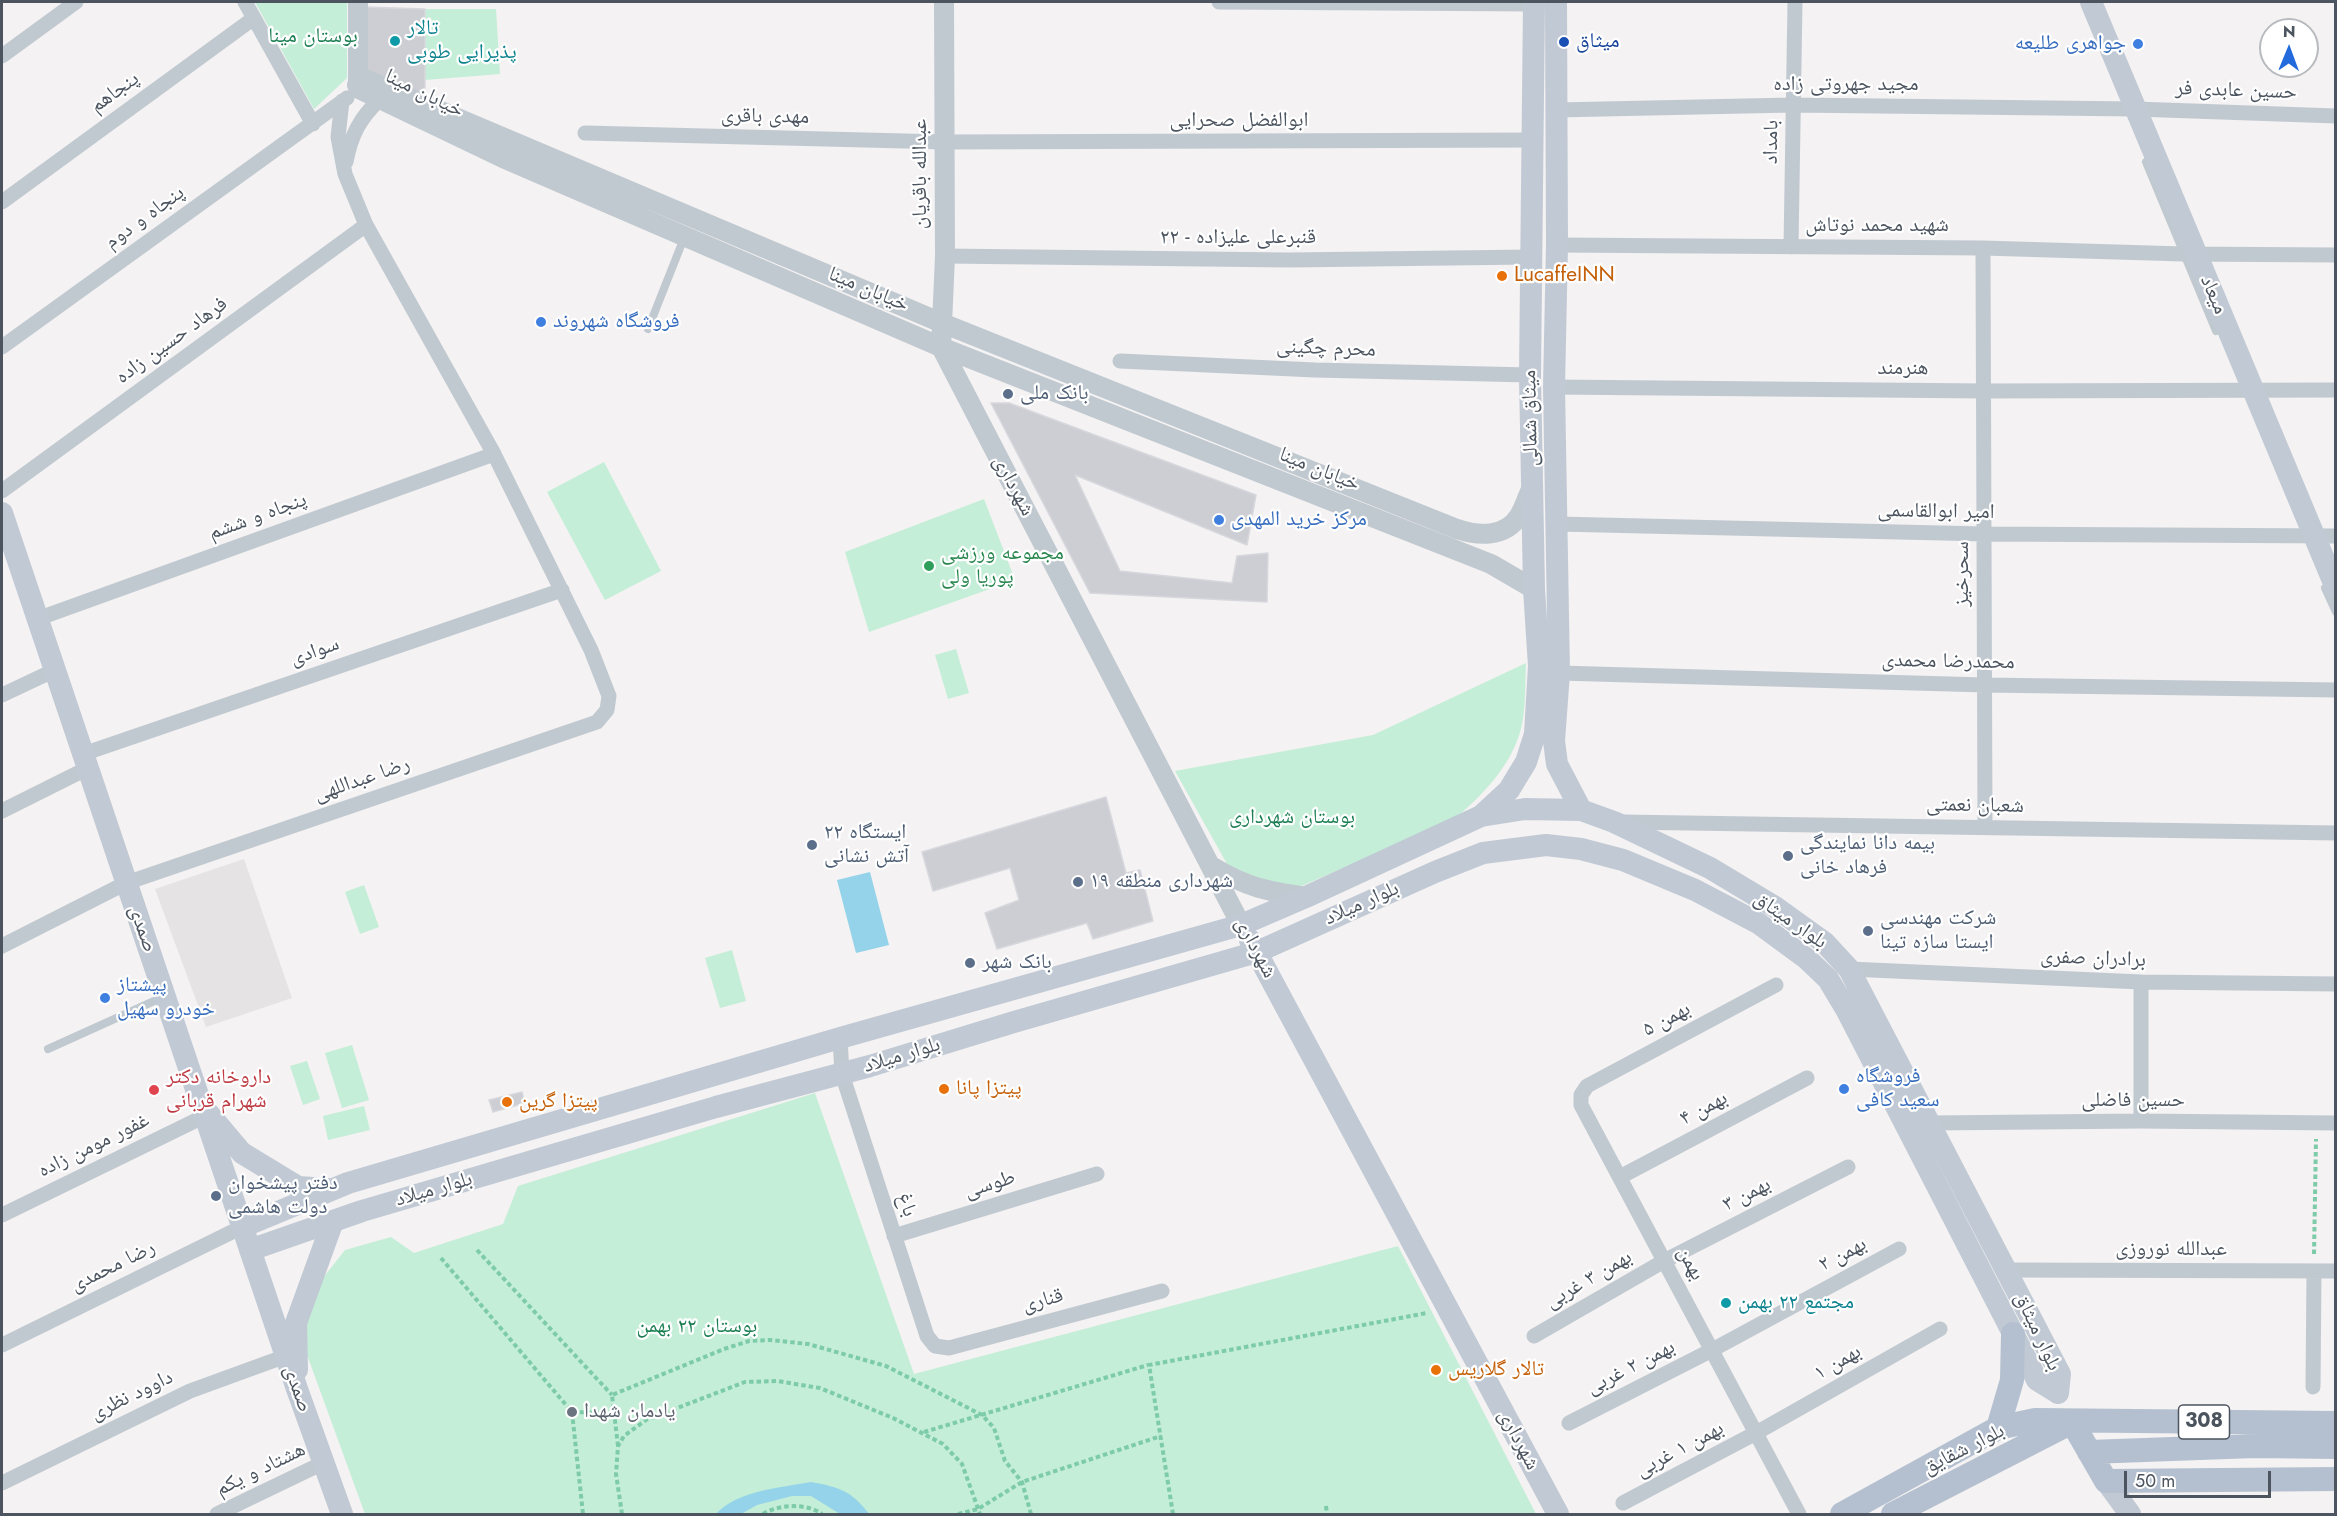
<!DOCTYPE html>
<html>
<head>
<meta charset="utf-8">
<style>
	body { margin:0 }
	#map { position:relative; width:2337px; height:1516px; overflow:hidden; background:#f4f2f2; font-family:Jost,sans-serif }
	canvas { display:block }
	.frame { position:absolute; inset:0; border:3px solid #4b545f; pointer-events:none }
	.north { position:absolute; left:2259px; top:18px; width:60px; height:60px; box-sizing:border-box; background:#fff; border:2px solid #b7bbbf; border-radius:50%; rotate:1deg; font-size:16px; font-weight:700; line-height:24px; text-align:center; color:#4b545f }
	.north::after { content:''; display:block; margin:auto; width:21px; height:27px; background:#236bdd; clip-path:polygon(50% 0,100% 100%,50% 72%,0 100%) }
	.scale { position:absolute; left:2124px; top:1471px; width:147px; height:27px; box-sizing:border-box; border:3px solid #4b545f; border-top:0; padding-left:8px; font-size:18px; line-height:21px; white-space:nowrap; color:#4b545f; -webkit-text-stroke:4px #fff; paint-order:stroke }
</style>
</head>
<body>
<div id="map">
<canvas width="2337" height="1516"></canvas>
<div class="frame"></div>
<div class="north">N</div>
<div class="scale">50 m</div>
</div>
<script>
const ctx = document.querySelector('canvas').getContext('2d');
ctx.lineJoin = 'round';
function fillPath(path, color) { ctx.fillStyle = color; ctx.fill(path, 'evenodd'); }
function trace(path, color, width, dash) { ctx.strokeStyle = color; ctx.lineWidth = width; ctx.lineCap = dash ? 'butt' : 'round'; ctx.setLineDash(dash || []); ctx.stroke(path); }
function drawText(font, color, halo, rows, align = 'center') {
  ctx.font = font + ' Jost,"Noto Naskh Arabic",sans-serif'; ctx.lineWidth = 4.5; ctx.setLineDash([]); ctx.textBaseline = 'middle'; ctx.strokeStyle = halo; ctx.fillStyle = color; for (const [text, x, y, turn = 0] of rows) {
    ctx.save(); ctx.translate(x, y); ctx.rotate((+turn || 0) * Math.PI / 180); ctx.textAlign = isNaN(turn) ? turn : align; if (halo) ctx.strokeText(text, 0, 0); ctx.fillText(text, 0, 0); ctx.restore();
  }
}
fillPath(new Path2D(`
	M244,859L292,998L206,1027L155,889Z`), '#e5e3e4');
fillPath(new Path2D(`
	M255,2H347V78L314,109Z
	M425,9H496L500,74L425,80Z
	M604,462L661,571L605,600L547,492Z
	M984,499L1015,580L869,632L845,552Z
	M956,649L969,693L948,699L935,655Z
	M1526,663C1525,683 1526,705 1522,724C1514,764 1481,797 1451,822L1299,887L1261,881L1227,864L1175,771L1373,735Z
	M364,885L379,927L360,934L345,892Z
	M732,950L746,1001L720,1008L705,958Z
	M352,1045L369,1100L342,1108L325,1053Z
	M307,1061L320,1099L303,1105L290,1066Z
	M815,1093L914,1374L1398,1246L1536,1514H365L306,1352L305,1317L319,1283L345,1250L391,1237L414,1253L503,1224L518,1186Z
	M364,1106L370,1130L328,1140L323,1116Z`), '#c4eed7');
fillPath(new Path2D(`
	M870,872L889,945L856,953L837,880Z
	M811,1482C839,1487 852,1491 869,1514H840L811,1496H792L757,1505L741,1514H716C738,1490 780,1488 811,1482Z`), '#94d3e9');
const building = new Path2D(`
	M365,7L425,9V97L366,72Z
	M991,403H1009L1256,495L1247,545L1075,475L1120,571L1232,583L1237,556L1268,553L1267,602L1090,593Z
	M1106,797L1126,873L1140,870L1153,921L1093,939L1087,923L997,949L985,913L1019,900L1010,868L933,891L922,852Z
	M522,1092L525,1103L493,1112L489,1100Z`);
fillPath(building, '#ccced4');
trace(building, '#d7d8dd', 1.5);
trace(new Path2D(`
	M477,1250L612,1395
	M2314,1254L2316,1139
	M441,1258L572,1412L614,1413
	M572,1412L583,1514
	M924,1432L1148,1365
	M618,1446L612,1395L724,1349L749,1341L770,1340L808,1344L886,1366L982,1415L994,1428L1005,1461L1022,1482L1031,1514
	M1326,1506L1327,1514
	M622,1514L616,1474L618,1446L624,1436L646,1420L745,1382L777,1381L820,1388L893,1418L943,1444L962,1464L980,1514
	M763,1514C780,1504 806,1503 822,1514
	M958,1514L978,1509L1022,1482L1161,1436
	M1173,1514L1149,1365L1427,1313`), '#7dcba9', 4, [4.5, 3]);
trace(new Path2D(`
	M2146,162L2216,331
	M648,329L684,238
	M2325,588L2336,612
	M48,1049L163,997`), '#c1c9d0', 8);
trace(new Path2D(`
	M245,2L313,124
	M1219,2L1534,4
	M2,56L76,2
	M1556,110L1793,105L2135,109L2336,116
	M585,133L945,142L1533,140
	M346,162C351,135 360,118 380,99
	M2,202L254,18
	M1557,245L1983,248L2183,254L2336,255
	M1791,247L1795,2
	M1983,248L1985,827
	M945,256L1289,260L1531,257
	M2,347L347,98
	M1120,361L1315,370L1530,375
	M1554,387L1984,391L2336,390
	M2,491L366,225
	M1558,524L1984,534L2336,536
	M37,619L494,454
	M1559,673L1985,685L2336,690
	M2,695L55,670
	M83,754L562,590
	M2,811L88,768
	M1622,822L2336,833
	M2,946L126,883L597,722L607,710L609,696L591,650L494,454L366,225L345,174L338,137L342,101
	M1849,969L2141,982L2336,984
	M2141,982V1121
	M1776,985L1587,1086L1581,1095V1105L1799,1514
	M840,1038L842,1074L927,1336L935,1346L949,1348L1162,1291
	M1931,1123L2141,1121L2336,1123
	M1620,1177L1807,1078
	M2,1215L205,1116
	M894,1236L1097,1174
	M2007,1270L2336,1271
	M1534,1336L1664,1261L1848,1167
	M2,1345L242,1227
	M2313,1387L2314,1271
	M1569,1423L1712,1350L1899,1249
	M2,1483L190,1391L286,1356
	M1623,1503L1756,1433L1940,1329
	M217,1514L323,1463`), '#c1c9d0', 15);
trace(new Path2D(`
	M358,2V82
	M944,2L945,256L941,347L1241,925
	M1531,489C1527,498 1524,508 1519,516C1505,538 1478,536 1457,529L942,323L365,79H361L357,85L359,89L503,158L941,347L1491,564L1534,589
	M1213,867C1248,888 1267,891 1306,897`), '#c1c9d0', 20);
trace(new Path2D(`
	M1556,2L1557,245L1554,387L1559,673L1554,741L1557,764L1581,810
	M2091,2L2336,588
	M2,513L297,1389L342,1514
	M1481,816L1509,790L1526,762L1535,734L1539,666L1534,589L1530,375L1534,2
	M1250,940L1558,1514
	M209,1114L242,1153L298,1187L328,1189
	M242,1227L348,1183L840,1038L1241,925L1306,897L1481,816L1525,809L1581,810L1614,822L1710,868L1775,907L1825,943L1849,969L2060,1374L2058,1393
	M250,1250L362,1211L716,1107L870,1066L1014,1022L1257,952L1435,872L1483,853L1546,845L1581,849L1623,860L1695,890L1758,923L1807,959L1828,979L1846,1009L2037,1380L2058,1393
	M297,1370L296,1323L333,1221
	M2106,1481L2130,1514`), '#c1c9d4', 22);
trace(new Path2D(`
	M2072,1422L2106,1481L2336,1479
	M1998,1428L2012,1380L2013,1334
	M2089,1452L2255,1446L2336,1447
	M1842,1514L1998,1428L2035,1420L2336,1423
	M1893,1514L2070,1423`), '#b4c0cf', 24);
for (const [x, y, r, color] of [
	[395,41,6,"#0f9aa8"],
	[1564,42,6,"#1a4fb4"],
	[2138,44,6,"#3f7fe0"],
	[1502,276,6,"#e8710a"],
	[541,322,6,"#3f7fe0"],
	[1008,394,6,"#5c6f8a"],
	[1219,520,6,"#3f7fe0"],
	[929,566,6,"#2e9e5b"],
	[812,845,6,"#5c6f8a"],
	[1788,856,6,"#5c6f8a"],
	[1078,882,6,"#5c6f8a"],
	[1868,931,6,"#5c6f8a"],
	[970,963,6,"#5c6f8a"],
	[105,998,6,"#3f7fe0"],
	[944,1089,6,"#e8710a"],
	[1844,1089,6,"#3f7fe0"],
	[154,1090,6,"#e0444e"],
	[507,1102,6,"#e8710a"],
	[216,1196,6,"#5c6f8a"],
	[1726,1303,6,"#0f9aa8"],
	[1436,1370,6,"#e8710a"],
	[572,1412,6,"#6b7280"]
]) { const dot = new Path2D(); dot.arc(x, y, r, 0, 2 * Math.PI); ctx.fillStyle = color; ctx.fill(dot); trace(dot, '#fff', 2); }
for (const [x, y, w] of [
	[2204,1422,51]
]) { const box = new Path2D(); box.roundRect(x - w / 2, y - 17, w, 34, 4.5); ctx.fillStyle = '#fff'; ctx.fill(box); trace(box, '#4b545f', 1.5); }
drawText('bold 20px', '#4b545f', null, [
	["308",2204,1422]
]);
drawText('21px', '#0d838f', '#fff', [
	["تالار",407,29],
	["پذیرایی طوبی",407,53],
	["مجتمع ۲۲ بهمن",1738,1303]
], 'left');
drawText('21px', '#1c7f53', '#fff', [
	["بوستان مینا",313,37],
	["بوستان شهرداری",1292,818],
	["بوستان ۲۲ بهمن",697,1327]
]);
drawText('21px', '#164399', '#fff', [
	["میثاق",1576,42]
], 'left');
drawText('21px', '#366cbe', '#fff', [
	["جواهری طلیعه",2126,44,"right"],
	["فروشگاه شهروند",553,322],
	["مرکز خرید المهدی",1231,520],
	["پیشتاز",117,986],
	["خودرو سهیل",117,1010],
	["فروشگاه",1856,1077],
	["سعید کافی",1856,1101]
], 'left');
drawText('21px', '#4b545f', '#fff', [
	["مجید جهروتی زاده",1846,85],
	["حسین عابدی‌ فر",2236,91,2],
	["پنجاهم",115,93,-36],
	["خیابان مینا",424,94,26],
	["مهدی باقری",765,117,1],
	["ابوالفضل صحرایی",1239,121],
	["بامداد",1772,142,-89],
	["عبدالله باقریان",921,174,-90],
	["پنجاه و دوم",145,218,-36],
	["شهید محمد نوتاش",1877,226],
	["قنبرعلی علیزاده - ۲۲",1238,238],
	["خیابان مینا",868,290,23],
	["میعاد",2213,295,67],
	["فرهاد حسین زاده",172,341,-36],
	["محرم چگینی",1326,349,2],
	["هنرمند",1903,369],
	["میثاق شمالی",1531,418,-91],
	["خیابان مینا",1319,470,22],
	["شهرداری",1013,486,62],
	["امیر ابوالقاسمی",1936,512,1],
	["پنجاه و ششم",258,517,-20],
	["سحرخیز",1963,574,-90],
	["سوادی",315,652,-19],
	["محمدرضا محمدی",1948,662,1],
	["رضا عبداللهی",362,780,-19],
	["شعبان نعمتی",1975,806,1],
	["بلوار میلاد",1362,904,-24],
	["بلوار میثاق",1790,921,35],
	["صمدی",142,929,71],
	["شهرداری",1255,948,62],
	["برادران صفری",2093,959,2],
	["بهمن ۵",1667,1020,-28],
	["بلوار میلاد",902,1056,-17],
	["حسین فاضلی",2133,1101],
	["بهمن ۴",1704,1109,-28],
	["غفور مومن زاده",94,1146,-26],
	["طوسی",990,1185,-17],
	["بلوار میلاد",434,1190,-16],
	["بهمن ۳",1747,1195,-27],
	["باغ",906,1205,72],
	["عبدالله نوروزی",2171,1250],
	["بهمن ۲",1843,1255,-28],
	["بهمن",1690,1264,62],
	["رضا محمدی",113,1267,-26],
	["بهمن ۳ غربی",1589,1280,-30],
	["قناری",1043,1301,-15],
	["بلوار میثاق",2037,1332,65],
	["بهمن ۱",1838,1363,-30],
	["بهمن ۲ غربی",1631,1368,-27],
	["صمدی",297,1389,71],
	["داوود نظری",132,1396,-26],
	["شهرداری",1518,1440,62],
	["بهمن ۱ غربی",1680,1450,-28],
	["بلوار شقایق",1964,1450,-27],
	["هشتاد و یکم",261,1470,-26]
]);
drawText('21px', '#c56008', '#fff', [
	["LucaffeINN",1514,276],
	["پیتزا پانا",956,1089],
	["پیتزا گرین",519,1102],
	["تالار گلاریس",1448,1370]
], 'left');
drawText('21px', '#4e5e75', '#fff', [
	["بانک ملی",1020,394],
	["ایستگاه ۲۲",824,833],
	["آتش نشانی",824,857],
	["بیمه دانا نمایندگی",1800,844],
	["فرهاد خانی",1800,868],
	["شهرداری منطقه ۱۹",1090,882],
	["شرکت مهندسی",1880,919],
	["ایستا سازه تینا",1880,943],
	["بانک شهر",982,963],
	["دفتر پیشخوان",228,1184],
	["دولت هاشمی",228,1208]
], 'left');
drawText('21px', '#27864d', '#fff', [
	["مجموعه ورزشی",941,554],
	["پوریا ولی",941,578]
], 'left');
drawText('21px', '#be3a42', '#fff', [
	["داروخانه دکتر",166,1078],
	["شهرام قربانی",166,1102]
], 'left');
drawText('21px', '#5b616d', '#fff', [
	["یادمان شهدا",584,1412]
], 'left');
</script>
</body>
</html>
